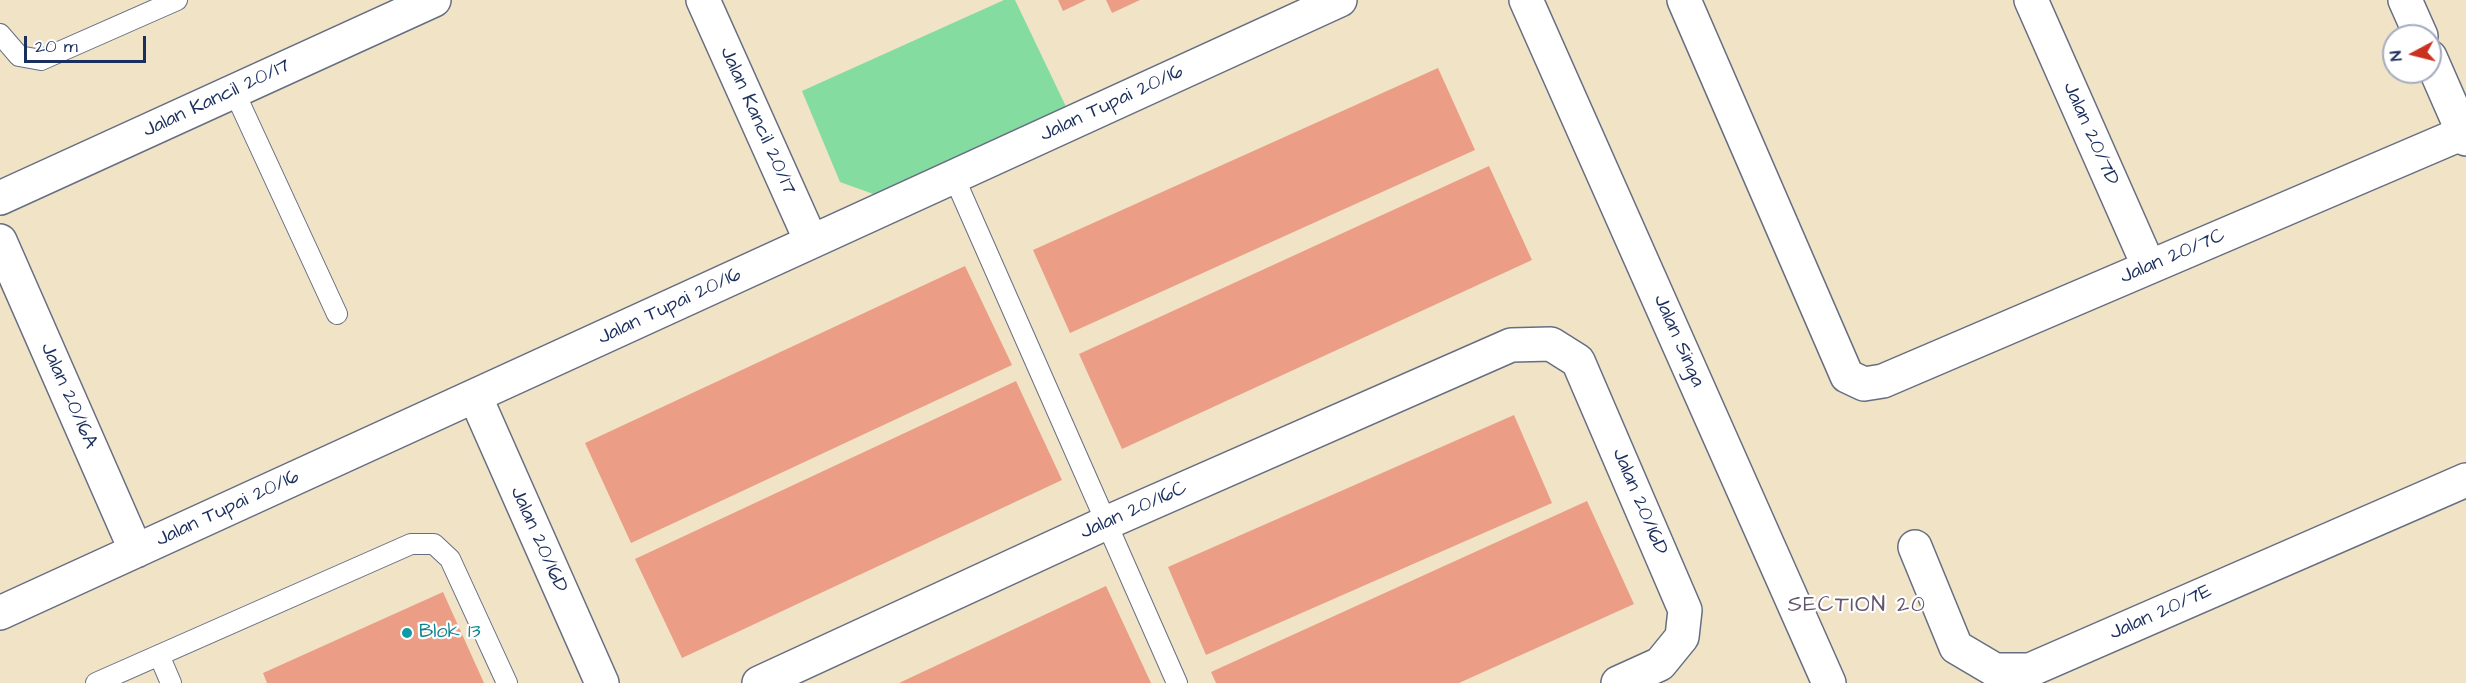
<!DOCTYPE html>
<html>
<head>
<meta charset="utf-8">
<style>
	body { margin:0 }
	#map { position:relative; width:2466px; height:683px; overflow:hidden; background:#f0e3c6; font-family:"Architects Daughter",sans-serif }
	canvas { display:block }
	.north { position:absolute; left:2382px; top:24px; width:60px; height:60px; box-sizing:border-box; background:#fff; border:2px solid #a4acbf; border-radius:50%; rotate:263deg; font-size:16px; font-weight:700; line-height:24px; text-align:center; color:#1b2f5e }
	.north::after { content:''; display:block; margin:auto; width:21px; height:27px; background:#c8321e; clip-path:polygon(50% 0,100% 100%,50% 72%,0 100%) }
	.scale { position:absolute; left:24px; top:36px; width:122px; height:27px; box-sizing:border-box; border:3px solid #1b2f5e; border-top:0; padding-left:8px; font-size:18px; line-height:21px; white-space:nowrap; color:#1b2f5e; -webkit-text-stroke:4px #fff; paint-order:stroke }
</style>
</head>
<body>
<div id="map">
<canvas width="2466" height="683"></canvas>
<div class="north">N</div>
<div class="scale">20 m</div>
</div>
<script>
const ctx = document.querySelector('canvas').getContext('2d');
ctx.lineJoin = 'round';
function fillPath(path, color) { ctx.fillStyle = color; ctx.fill(path, 'evenodd'); }
function trace(path, color, width, dash) { ctx.strokeStyle = color; ctx.lineWidth = width; ctx.lineCap = dash ? 'butt' : 'round'; ctx.setLineDash(dash || []); ctx.stroke(path); }
function drawText(font, color, halo, rows, align = 'center') {
  ctx.font = font + ' "Architects Daughter",sans-serif'; ctx.lineWidth = 4.5; ctx.setLineDash([]); ctx.textBaseline = 'middle'; ctx.strokeStyle = halo; ctx.fillStyle = color; for (const [text, x, y, turn = 0] of rows) {
    ctx.save(); ctx.translate(x, y); ctx.rotate((+turn || 0) * Math.PI / 180); ctx.textAlign = isNaN(turn) ? turn : align; if (halo) ctx.strokeText(text, 0, 0); ctx.fillText(text, 0, 0); ctx.restore();
  }
}
fillPath(new Path2D(`
	M1004,0H1015L1070,115L887,199L840,182L802,91Z`), '#84dca0');
fillPath(new Path2D(`
	M1058,0H1086L1063,11Z
	M1106,0H1140L1112,13Z
	M1438,68L1475,150L1070,333L1033,250Z
	M1489,166L1532,260L1122,449L1079,354Z
	M965,266L1012,365L631,543L585,443Z
	M1016,381L1062,480L682,658L635,559Z
	M1514,415L1552,503L1206,655L1168,567Z
	M1587,501L1634,604L1459,683H1216L1211,672Z
	M1106,586L1151,683H899Z
	M443,592L484,683H267L263,673Z`), '#eb9e85');
const service = new Path2D(`
	M0,34L19,56L41,60L177,0
	M234,91L337,314
	M954,177L1177,683
	M159,655L171,683
	M96,683L411,544H434L450,559L507,683`);
const minor = new Path2D(`
	M703,0L811,241
	M1684,0L1847,376L1864,384L1883,381L2463,133
	M2031,0L2149,267
	M2405,0L2421,36
	M2430,57L2466,139
	M0,198L434,0
	M0,241L136,551
	M475,396L602,683
	M1915,547L1956,647L1995,670H2030L2466,480
	M0,613L1340,0
	M759,683L1106,523L1511,345L1551,344L1578,361L1685,610L1682,637L1660,664L1618,683`);
const tertiary = new Path2D(`
	M1526,0L1829,683`);
trace(service, '#666e82', 22);
trace(minor, '#666e82', 36);
trace(tertiary, '#666e82', 36);
trace(service, '#fff', 20);
trace(minor, '#fff', 33);
trace(tertiary, '#fff', 33);
for (const [x, y, r, color] of [
	[407,633,6,"#0f9aa8"]
]) { const dot = new Path2D(); dot.arc(x, y, r, 0, 2 * Math.PI); ctx.fillStyle = color; ctx.fill(dot); trace(dot, '#fff', 2); }
drawText('20px', '#1b2f5e', '#fff', [
	["Jalan Kancil 20/17",217,99,-25],
	["Jalan Tupai 20/16",1112,104,-25],
	["Jalan Kancil 20/17",757,121,66],
	["Jalan 20/7D",2090,134,66],
	["Jalan 20/7C",2173,257,-23],
	["Jalan Tupai 20/16",670,307,-25],
	["Jalan Singa",1678,341,66],
	["Jalan 20/16A",68,396,66],
	["Jalan 20/16D",1639,502,67],
	["Jalan Tupai 20/16",228,509,-25],
	["Jalan 20/16C",1134,511,-24],
	["Jalan 20/16D",538,540,66],
	["Jalan 20/7E",2161,613,-24]
]);
drawText('20px', '#0d838f', '#fff', [
	["Blok 13",419,633]
], 'left');
ctx.letterSpacing = '1.5px';
drawText('22px', '#64566c', '#fff', [
	["SECTION 20",1857,606]
]);
ctx.letterSpacing = '0px';
</script>
</body>
</html>
